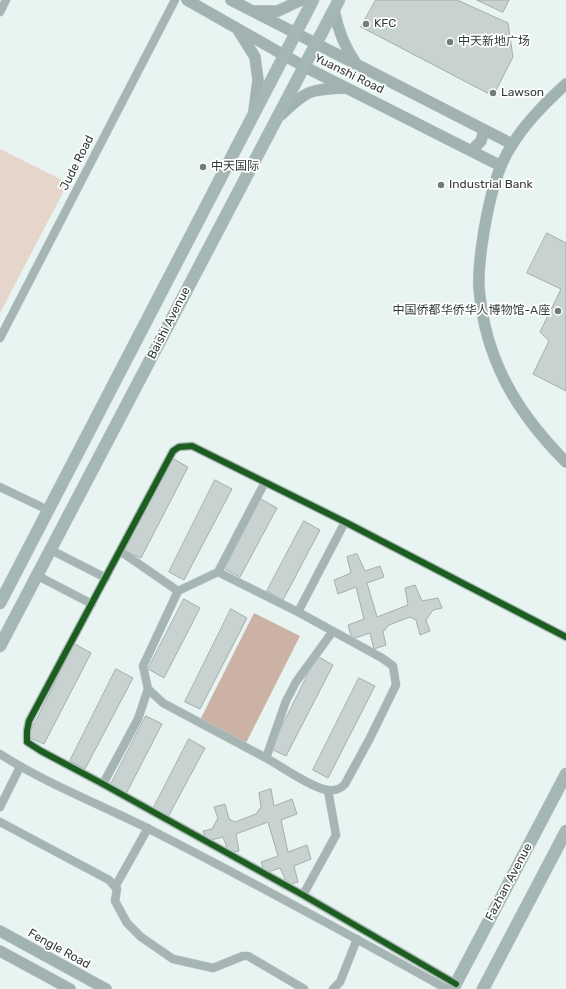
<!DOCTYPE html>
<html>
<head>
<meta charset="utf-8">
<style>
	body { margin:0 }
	canvas { display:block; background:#e8f4f2 }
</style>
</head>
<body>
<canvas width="566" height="989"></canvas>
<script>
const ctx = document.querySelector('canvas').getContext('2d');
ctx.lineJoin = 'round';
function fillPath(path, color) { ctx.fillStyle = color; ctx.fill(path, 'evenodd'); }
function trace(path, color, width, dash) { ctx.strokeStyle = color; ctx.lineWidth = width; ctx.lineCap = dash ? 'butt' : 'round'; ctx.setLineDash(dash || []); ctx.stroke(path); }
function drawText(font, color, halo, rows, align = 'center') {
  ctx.font = font + ' Rubik,"Noto Sans SC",sans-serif'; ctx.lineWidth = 3.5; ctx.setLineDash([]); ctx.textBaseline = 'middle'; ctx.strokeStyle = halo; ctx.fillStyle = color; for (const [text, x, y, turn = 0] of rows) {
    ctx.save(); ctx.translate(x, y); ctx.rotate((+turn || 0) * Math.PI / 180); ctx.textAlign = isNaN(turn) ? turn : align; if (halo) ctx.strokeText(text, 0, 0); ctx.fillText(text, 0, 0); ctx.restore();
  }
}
fillPath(new Path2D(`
	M0,149L68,183L0,313Z`), '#e6d5ca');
fillPath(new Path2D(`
	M254,613L300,636L246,743L200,720Z`), '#ccb2a4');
const building = new Path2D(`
	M376,0H457L508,23L513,57L493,96L361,27Z
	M477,0H509L503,12Z
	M547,233L566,243V391L533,374L549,341L540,332L561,289L527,273Z
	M172,458L188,467L141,558L125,551Z
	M215,480L232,489L184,580L169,572Z
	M261,499L277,508L240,577L225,569Z
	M304,521L320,530L283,600L267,591Z
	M357,554L365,571L380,566L384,577L367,583L377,617L408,605L405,588L415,585L422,601L438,598L442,608L433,610L426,620L430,631L420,635L416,620L410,617L389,625L383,632L386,645L374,649L370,633L352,639L348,625L364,619L356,587L338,594L334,580L351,573L347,557Z
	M184,599L200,608L164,678L148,669Z
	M231,609L247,618L200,709L185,702Z
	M75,644L91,653L44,744L28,737Z
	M317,656L333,665L286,756L271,749Z
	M116,669L133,678L85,769L70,761Z
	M359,678L375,686L328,778L313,770Z
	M146,716L162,724L126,794L110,786Z
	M189,739L205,748L168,817L153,809Z
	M271,789L274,806L292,799L297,814L281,820L288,852L307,845L311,859L294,866L298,882L288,885L280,868L265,873L261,862L278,856L268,822L236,834L239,851L229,853L223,837L207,841L203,831L212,829L218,818L214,807L225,804L229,819L235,822L256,814L261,807L259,793Z`);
fillPath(building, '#c8d2d0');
trace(building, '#a4aeac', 1);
const minor = new Path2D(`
	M0,12L6,0
	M0,338L175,0
	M265,482L218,572L298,612L345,522
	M0,487L48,510
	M51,550L106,578
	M120,551L178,591L218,572
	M38,576L92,604
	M178,591L143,666L148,689L163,703L266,758
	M298,612L382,658L393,666L396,685L370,738L345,784C341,789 334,791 328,790C313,789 281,766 266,758L286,701L296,682L333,631
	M0,754C47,784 99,804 149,829C249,880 348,934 447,989
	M103,784L138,719L148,689
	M0,807L20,767
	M0,822L109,880L117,889L115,901L127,923L141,937L173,959L213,968L243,956H248L304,989
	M115,887L148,828
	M303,895L336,835L328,790
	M456,984L303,895L103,784L41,751L27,742V731L29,721L173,451L179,447L192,446L345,522L566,637
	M333,989L340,982L357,939`);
const secondary = new Path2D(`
	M187,0L305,67L501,166
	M231,0L512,144
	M334,10C338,30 344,46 355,62
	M254,11H278L301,0
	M238,30L255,57L258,80L254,111
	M566,84C546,102 526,122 512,145C496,169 489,202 484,231C481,249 478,269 479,288C485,359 516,412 566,462
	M281,115C307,90 310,89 346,88
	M471,151L481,141L484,130
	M0,931L106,989
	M0,951L70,989`);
const primary = new Path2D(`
	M0,603L313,0
	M0,646L339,0
	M453,989L566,774
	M483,989L566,831`);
trace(minor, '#c5cecd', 9);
trace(secondary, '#c5cecd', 12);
trace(primary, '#c5cecd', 13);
trace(minor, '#a4b5b3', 8);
trace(secondary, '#a0b3b1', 11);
trace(primary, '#a4b7b4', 12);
trace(new Path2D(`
	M456,984L303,895L103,784L41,751L27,742V731L29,721L173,451L179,447L192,446L345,522L566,637`), '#1b5e20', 6);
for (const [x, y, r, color] of [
	[366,24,4,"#727c7b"],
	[450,42,4,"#727c7b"],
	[493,93,4,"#727c7b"],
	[203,167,4,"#727c7b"],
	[441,185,4,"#727c7b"],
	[558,311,4,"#727c7b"]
]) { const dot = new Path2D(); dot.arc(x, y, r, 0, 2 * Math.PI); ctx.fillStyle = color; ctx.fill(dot); trace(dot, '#fff', 1.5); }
drawText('12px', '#333c3b', '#fff', [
	["KFC",374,24],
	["中天新地广场",458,42],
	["Lawson",501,93],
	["中天国际",211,167],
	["Industrial Bank",449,185],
	["中国侨都华侨华人博物馆-A座",550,311,"right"]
], 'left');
drawText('12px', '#333c3b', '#fff', [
	["Yuanshi Road",349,74,26],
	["Jude Road",77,163,-63],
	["Baishi Avenue",169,323,-63],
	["Fazhan Avenue",509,882,-62],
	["Fengle Road",59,949,29]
]);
</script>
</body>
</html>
